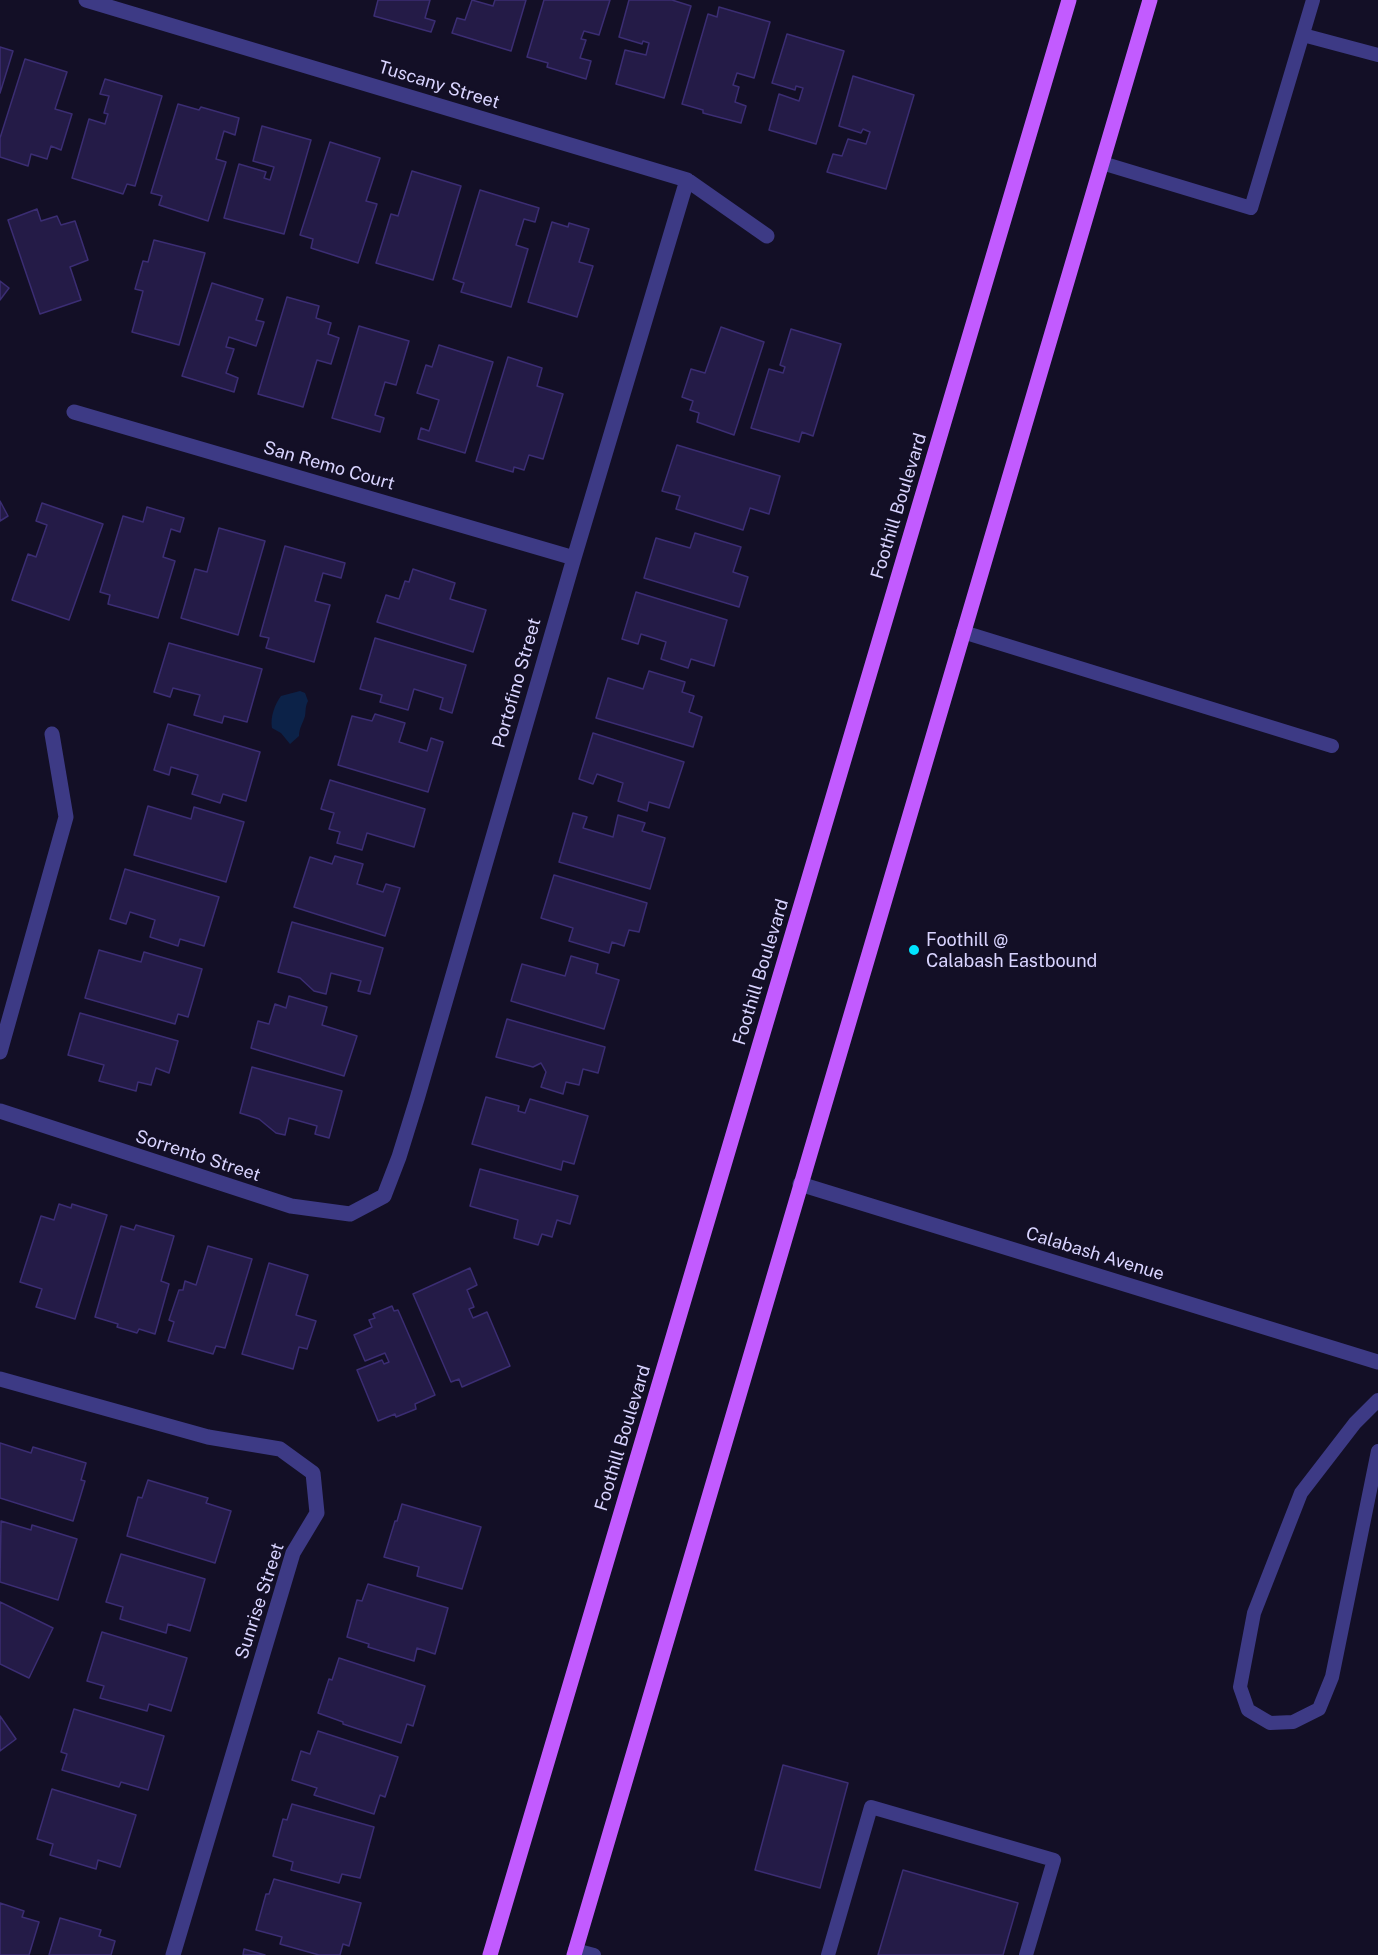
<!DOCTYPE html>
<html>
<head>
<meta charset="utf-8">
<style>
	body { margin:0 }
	canvas { display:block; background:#130f26 }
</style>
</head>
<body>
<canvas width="1378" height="1955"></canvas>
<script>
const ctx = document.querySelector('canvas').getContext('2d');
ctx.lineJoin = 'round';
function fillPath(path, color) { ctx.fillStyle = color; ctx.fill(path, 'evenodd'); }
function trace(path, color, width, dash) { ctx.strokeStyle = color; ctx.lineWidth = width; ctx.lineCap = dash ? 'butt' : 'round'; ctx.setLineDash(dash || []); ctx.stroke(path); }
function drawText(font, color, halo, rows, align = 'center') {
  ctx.font = font + ' "Public Sans",sans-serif'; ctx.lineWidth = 5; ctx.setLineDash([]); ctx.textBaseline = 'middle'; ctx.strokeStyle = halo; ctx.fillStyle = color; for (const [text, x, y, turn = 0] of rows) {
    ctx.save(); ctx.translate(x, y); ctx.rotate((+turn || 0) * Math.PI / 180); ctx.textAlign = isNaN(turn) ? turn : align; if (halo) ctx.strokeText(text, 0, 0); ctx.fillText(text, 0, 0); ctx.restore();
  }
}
fillPath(new Path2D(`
	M300,691L305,693L308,701C305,707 306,710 305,716C303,723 299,728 299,736L290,744L281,733L272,728C270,717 275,704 281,696Z`), '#0c2248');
const building = new Path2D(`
	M378,0H430L425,18L435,21L431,32L374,16Z
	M472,0L493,6L495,0H526L511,51L452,33L457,18L465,20Z
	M544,0H610L599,35L584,31L581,39L586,40L580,58L591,61L586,79L547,67L548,63L527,57Z
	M629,0H672L691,6L664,98L616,84L625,50L646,55L649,43L643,41L642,44L619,37Z
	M719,7L770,22L754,78L737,73L733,85L739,87L735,102L746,106L741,123L703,113V110L682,104L708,14L717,17Z
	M787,34L844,51L816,144L769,130L779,94L799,101L803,88L796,86L795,90L772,83Z
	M0,47L13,51L0,93Z
	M25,59L67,72L55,109L72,114L61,150L51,146L47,159L31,154L28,166L0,157V138Z
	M853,76L914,95L886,189L827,172L833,154L842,156L848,139L866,144L870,132L863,129L861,133L839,126Z
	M105,79L162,96L135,186L127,184L123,194L72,178L89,119L105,124L108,114L104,113L109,96L100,94Z
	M178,104L199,110L201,107L239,118L235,135L224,131L216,159L226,162L208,221L159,205L162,196L151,193Z
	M262,126L311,140L284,234L224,218L239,164L266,172L264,178L270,180L274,167L253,161Z
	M330,142L380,158L366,201L377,204L358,263L311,248L313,239L300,235Z
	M412,171L461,186L433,280L376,263L391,214L398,216Z
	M480,190L539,208L535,222L524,219L516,245L528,249L511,307L461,292L464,283L453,279Z
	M37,209L41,221L57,216L61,225L75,221L88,260L70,267L81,300L40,314L8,220Z
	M552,222L568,227L569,223L589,229L579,262L593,266L577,317L528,302Z
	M154,240L205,253L179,345L132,332L143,291L135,289L143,261L148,262Z
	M0,281L9,288L0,300Z
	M212,283L263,299L256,320L264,322L256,346L229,337L226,347L234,349L226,373L238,378L234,392L182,376Z
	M287,297L319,306L316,318L331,323L328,334L339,338L331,364L317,360L303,407L258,394Z
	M359,326L409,341L396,385L385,382L375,415L384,418L380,432L332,418Z
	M721,327L764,342L734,435L697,422L699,413L690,410L693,401L682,397L691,369L705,373Z
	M791,329L841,344L813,436L802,432L799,442L751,428L769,369L783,373L785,367L780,365Z
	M439,345L493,362L465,453L418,439L421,428L429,431L439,400L417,393L426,365L432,367Z
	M508,357L542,368L537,386L563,394L543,459L529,455L524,470L514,467L513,472L476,461Z
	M677,445L780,476L769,514L750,508L743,530L676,509L680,496L662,491Z
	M0,501L8,516L0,521Z
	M42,503L103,524L69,620L12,600L28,554L36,557L47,525L36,521Z
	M147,507L184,518L180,532L171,529L163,557L175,561L158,618L108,604L110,595L100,592L123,516L143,522Z
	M219,528L265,541L238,635L181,618L195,569L207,572Z
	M695,533L741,547L733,572L748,577L739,607L644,578L656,538L690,548Z
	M285,546L345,563L341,578L323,573L315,601L330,605L314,662L266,648L269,638L260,636Z
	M413,569L455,583L450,599L486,610L473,652L377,622L386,595L399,599L405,581L409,582Z
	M636,592L727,620L714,666L691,659L688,668L661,659L666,642L641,634L638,644L622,639Z
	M375,638L466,665L452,713L440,709L443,698L414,689L408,710L380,702L382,695L360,689Z
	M169,643L262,669L247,722L224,716L222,723L194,715L200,695L173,688L170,697L154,692Z
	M649,671L685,682L682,692L694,696L689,712L702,717L693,747L596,718L608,678L643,689Z
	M375,714L405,723L399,742L427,751L431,738L443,742L428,792L338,765L352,716L372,721Z
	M168,724L260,752L246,801L223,794L220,803L192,794L198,775L171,767L169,775L154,770Z
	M593,733L684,762L669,808L649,802L647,811L618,801L623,783L597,774L593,784L579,779Z
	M330,780L425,809L414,847L367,833L362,850L337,843L340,832L329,829L334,813L321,809Z
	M148,806L191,819L194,807L244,822L226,882L134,855Z
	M573,813L587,817L583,828L613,837L618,815L645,823L642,831L665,838L650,889L559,862Z
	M335,856L363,864L357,884L383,892L386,884L400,888L385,936L294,907L310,857L332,864Z
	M125,869L219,897L204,946L180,939L178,946L150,937L155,920L130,912L126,924L110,919Z
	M554,875L647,903L639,932L629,930L624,946L612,942L609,953L569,941L573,928L541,918Z
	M292,922L383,948L370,994L358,991L361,981L331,973L326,994L314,991L300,978L278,972Z
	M99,950L141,962L144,952L202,969L188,1017L178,1014L175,1024L85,998Z
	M571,956L598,964L596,973L619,980L604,1029L511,1001L522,964L565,976Z
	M289,996L327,1007L322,1025L357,1036L344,1076L251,1048L258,1021L269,1024L275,1004L286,1008Z
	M80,1013L178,1041L169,1073L156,1068L151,1085L138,1082L136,1091L99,1081L104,1065L68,1055Z
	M507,1019L605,1047L598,1073L583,1069L579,1085L566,1082L563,1094L541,1087L546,1072L541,1063L533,1067L496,1057Z
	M252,1067L342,1091L329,1138L315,1134L317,1126L289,1118L285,1135L276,1133L259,1119L240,1113Z
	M486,1097L519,1106L518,1111L525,1113L530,1099L588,1116L574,1164L563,1161L561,1170L472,1144Z
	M480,1169L578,1196L570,1224L557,1220L552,1237L542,1234L538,1245L514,1238L518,1220L470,1206Z
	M59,1204L71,1208L72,1204L107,1215L75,1319L36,1307L42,1289L20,1282L41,1216L54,1220Z
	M136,1225L174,1236L161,1281L169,1284L155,1334L139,1329L137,1333L117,1327L118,1324L95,1317L121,1226L134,1230Z
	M208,1246L252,1259L225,1348L216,1346L213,1354L168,1341L174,1322L169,1320L179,1290H183L185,1281L196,1285Z
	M269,1263L308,1275L296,1315L316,1321L307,1349L299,1347L293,1369L242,1354Z
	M470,1268L477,1285L467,1290L474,1307L469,1309L473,1318L487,1312L510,1366L462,1387L459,1379L451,1382L413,1294Z
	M392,1306L394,1311L398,1310L435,1395L415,1404L416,1409L396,1417L395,1414L378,1421L357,1370L382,1360L384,1364L389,1362L385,1353L365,1361L354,1335L372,1327L369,1320L375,1318L373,1314Z
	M0,1443L31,1453L33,1447L86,1463L81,1480L85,1481L73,1521L0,1498Z
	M148,1480L208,1498L206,1503L231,1511L215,1563L127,1536L138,1497L142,1498Z
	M402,1504L481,1527L462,1589L417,1576L419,1567L384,1557L395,1521H397Z
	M1,1521L31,1530L32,1525L77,1539L58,1600L0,1582Z
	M121,1554L205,1579L190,1631L168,1624L166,1633L120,1619L123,1607L106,1602Z
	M368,1584L448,1608L435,1654L417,1648L414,1661L368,1647L369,1644L347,1637L357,1600L362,1601Z
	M0,1602L53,1628L29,1678L0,1664Z
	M102,1632L187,1658L171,1711L149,1704L147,1711L100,1698L104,1686L87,1681Z
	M339,1658L425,1686L413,1726L407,1724L401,1743L343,1724V1722L318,1713L329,1679L332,1680Z
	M74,1709L164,1736L148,1790L121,1782L119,1787L62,1770L67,1754L61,1752Z
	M0,1716L16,1739L0,1751Z
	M318,1731L398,1757L385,1797L380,1795L374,1814L314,1795L317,1788L292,1780L301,1751L310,1754Z
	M783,1765L848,1783L820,1888L755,1870Z
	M52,1789L136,1815L120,1867L98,1860L96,1869L50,1855L53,1844L37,1839Z
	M292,1804L374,1827L360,1878L342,1874L339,1883L291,1870L293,1862L273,1856L283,1819L287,1820Z
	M903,1870L1018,1903L1003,1955H878Z
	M274,1879L361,1903L349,1946L343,1944L340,1955H319L280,1944L282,1937L256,1930L266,1894H269Z
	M0,1903L24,1911L22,1917L39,1922L29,1955H0Z
	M60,1918L101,1930L99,1936L115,1941L111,1955H49Z
	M244,1949L265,1955H243Z`);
fillPath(building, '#241b47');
trace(building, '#3b2d73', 1.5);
trace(new Path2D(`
	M1303,35L1378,55
	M1102,163L1251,208L1313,0
	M963,632L1332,746
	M1378,1400L1355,1423L1301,1493L1254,1613L1240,1687L1248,1710L1270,1723L1293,1722L1319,1709L1332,1677L1378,1451
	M575,1950L594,1955
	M828,1955L871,1807L1054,1860L1026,1955`), '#3d3a85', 14);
trace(new Path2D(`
	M86,0L687,180L767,236
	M74,412L574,558
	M0,1052L66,817L52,734
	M0,1111L291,1206L350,1214L384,1196L399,1157L417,1099L574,558L687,180
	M800,1184L1378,1362
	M0,1379L208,1437L280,1449L313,1473L317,1513L293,1553L173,1955`), '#3d3a85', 15);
trace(new Path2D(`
	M490,1955L1069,0
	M574,1955L1150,0`), '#c25bff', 15);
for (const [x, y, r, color] of [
	[914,950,6,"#00e5ff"]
]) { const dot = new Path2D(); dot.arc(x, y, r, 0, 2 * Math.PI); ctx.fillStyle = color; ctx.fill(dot); trace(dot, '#130f26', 2); }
drawText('18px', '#d9d4ff', '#130f26', [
	["Tuscany Street",439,85,17],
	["San Remo Court",329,466,16],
	["Foothill Boulevard",899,506,-73],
	["Portofino Street",517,683,-74],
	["Foothill Boulevard",761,972,-73],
	["Sorrento Street",198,1156,18],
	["Calabash Avenue",1095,1254,17],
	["Foothill Boulevard",623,1438,-73],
	["Sunrise Street",260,1601,-72]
]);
drawText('18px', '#d9d4ff', '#130f26', [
	["Foothill @",926,940],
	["Calabash Eastbound",926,961]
], 'left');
</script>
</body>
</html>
